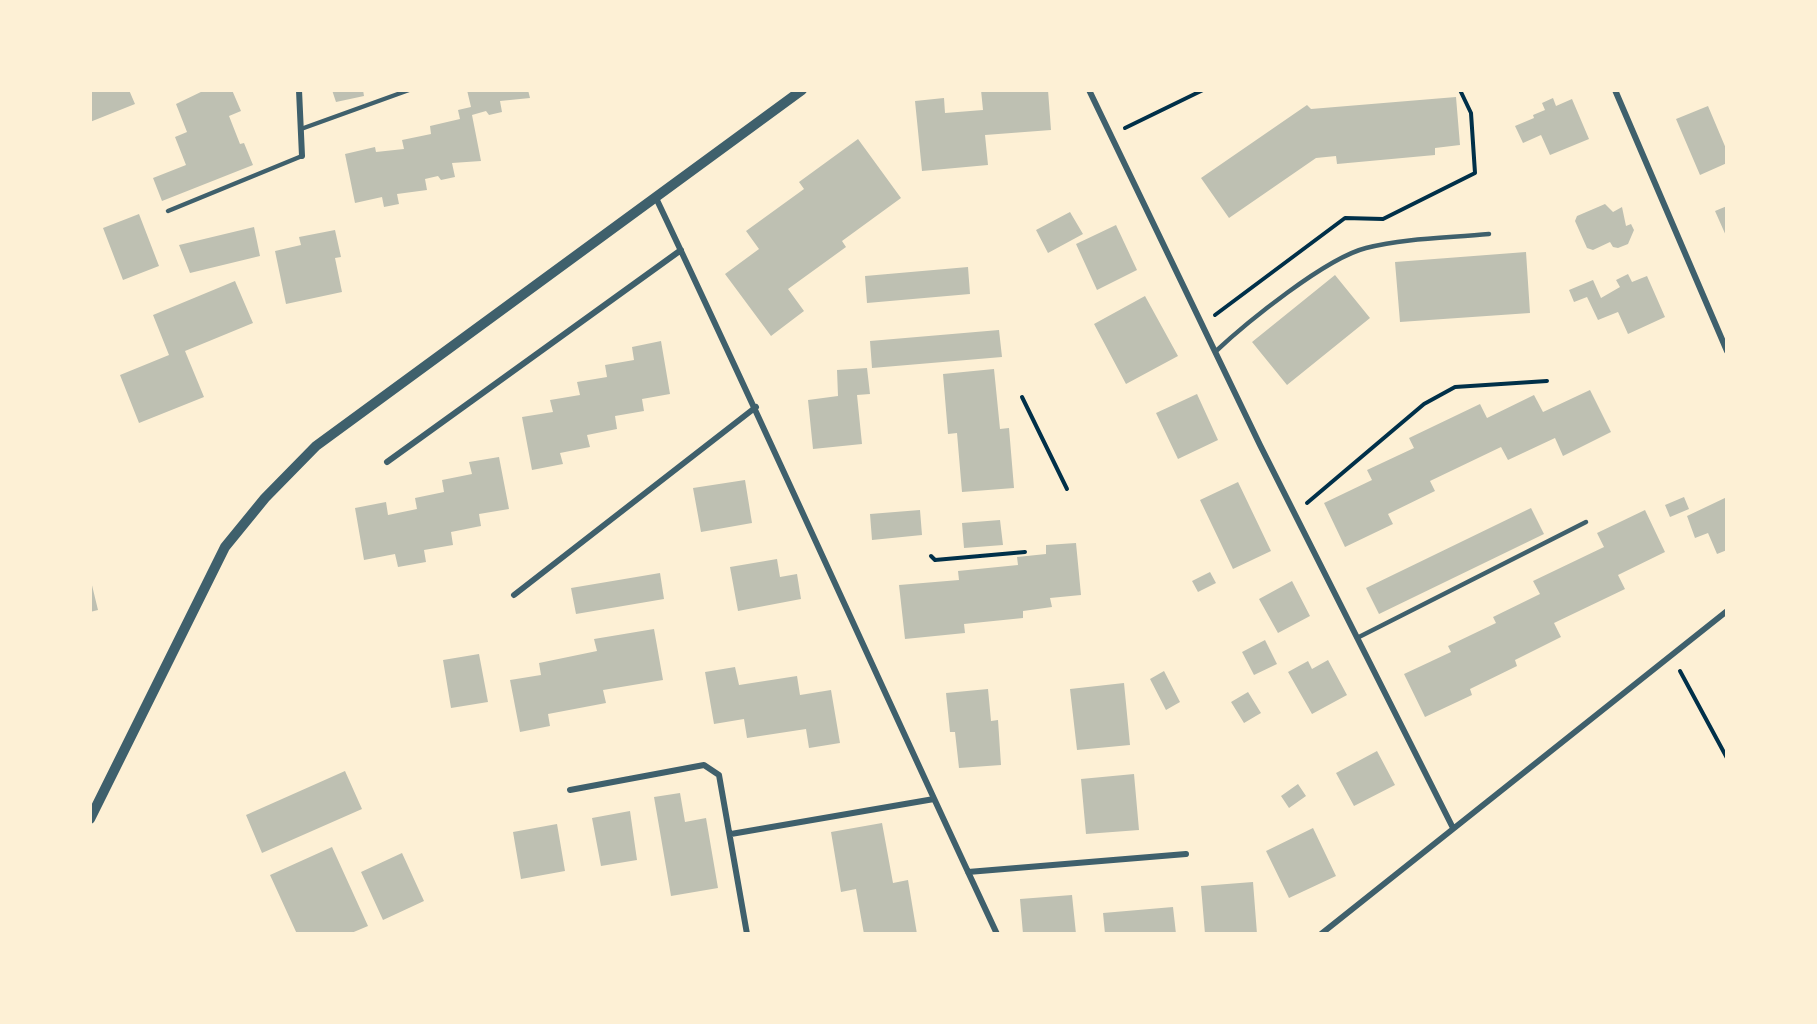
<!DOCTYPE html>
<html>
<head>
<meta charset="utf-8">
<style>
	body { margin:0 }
	#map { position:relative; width:1817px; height:1024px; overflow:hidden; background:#fdf0d5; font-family:"Playfair Display",serif }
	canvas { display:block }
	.frame { position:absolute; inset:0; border:92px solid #fdf0d5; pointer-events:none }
</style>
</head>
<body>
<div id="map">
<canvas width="1817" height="1024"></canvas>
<div class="frame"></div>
</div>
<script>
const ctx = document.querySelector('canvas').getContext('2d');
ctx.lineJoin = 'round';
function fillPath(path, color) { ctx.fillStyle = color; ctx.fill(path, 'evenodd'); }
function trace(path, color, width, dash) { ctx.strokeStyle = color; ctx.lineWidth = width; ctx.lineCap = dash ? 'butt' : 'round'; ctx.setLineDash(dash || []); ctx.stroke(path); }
fillPath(new Path2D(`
	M90,90H129L135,104L90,122Z
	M205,90H232L241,111L229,116L240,144L244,143L253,165L162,201L153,178L186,165L175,137L187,132L176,104Z
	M332,90H363L364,96L336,102Z
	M467,90H528L530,98L500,101L502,112L489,115L486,111L472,115L481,161L452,163L455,177L441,180L438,176L425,179L427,190L397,194L399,204L384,207L382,197L355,203L345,154L375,147L376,152L404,149L402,140L431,134L430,126L460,119L458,110L471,107Z
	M981,90H1048L1051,130L985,135L988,165L922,171L915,101L944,98L945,113L983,110Z
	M1456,97L1460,145L1435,148V155L1337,164L1336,156L1316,158L1229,218L1201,178L1307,105L1311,109Z
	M1553,98L1556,106L1572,99L1589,139L1550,155L1541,135L1523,143L1515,126L1534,118L1533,115L1545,110L1542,103Z
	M1708,106L1727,151V163L1700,175L1676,119Z
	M858,139L901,198L842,241L846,247L788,289L804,311L771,336L725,274L759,249L746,231L804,189L799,182Z
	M1605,204L1613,212L1622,207L1626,226L1631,224L1634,230L1628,244L1618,248L1613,247L1610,242L1593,250L1587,248L1575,221L1577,216Z
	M1727,206V238L1715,211Z
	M1070,212L1083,234L1048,253L1036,230Z
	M139,214L159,266L123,280L103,228Z
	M1116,225L1137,270L1097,290L1076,244Z
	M254,227L260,256L190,273L179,245Z
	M335,230L341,257L335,258L342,292L286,304L275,251L301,245L299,237Z
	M1526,252L1530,313L1400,322L1395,262Z
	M968,267L970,294L867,303L865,276Z
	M1628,274L1632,282L1647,276L1665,317L1628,334L1618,312L1598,320L1587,297L1574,302L1569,290L1593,280L1601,298L1620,287L1616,280Z
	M1335,275L1370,318L1287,385L1252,342Z
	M235,281L253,323L185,351L204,397L139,423L120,375L169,355L153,315Z
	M1145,296L1178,356L1126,384L1094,324Z
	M999,330L1002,357L872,368L870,341Z
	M661,341L670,394L642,399L644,411L615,416L617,429L587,435L590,447L560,453L563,464L532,470L522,417L553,412L550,400L580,395L577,382L607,377L605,365L634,360L632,347Z
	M867,368L870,394L857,395L862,444L813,449L808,400L838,396L837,370Z
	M994,369L1000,429L1009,428L1014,488L962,492L957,433L948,434L943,374Z
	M1590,390L1611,432L1563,456L1555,438L1508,460L1501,447L1430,481L1435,491L1388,514L1393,524L1345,547L1324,503L1372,480L1367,470L1414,448L1409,438L1480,404L1487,418L1534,395L1543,412Z
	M1197,394L1218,440L1178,459L1156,413Z
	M499,457L509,509L479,514L481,526L451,532L453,545L424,550L426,562L398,567L395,554L364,560L355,508L386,502L388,515L417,509L415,498L444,492L442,480L472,474L469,462Z
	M745,480L752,523L701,532L693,488Z
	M1238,482L1271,551L1233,569L1200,500Z
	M1684,497L1689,509L1670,517L1665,505Z
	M1727,497V550L1717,554L1708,533L1695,538L1687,516Z
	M1531,508L1544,534L1379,614L1366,588Z
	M920,510L922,535L872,540L870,514Z
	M1645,510L1665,552L1618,575L1625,589L1554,623L1561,637L1515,660L1517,666L1470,689L1472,695L1425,717L1404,674L1451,652L1448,646L1496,623L1493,617L1540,594L1533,581L1604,547L1597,533Z
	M1000,520L1003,545L964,548L962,523Z
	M1076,543L1081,595L1050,598L1052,607L1023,611V618L964,624L965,633L905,639L899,585L959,580L958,571L1018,565L1017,557L1046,554V545Z
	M777,559L780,577L797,574L801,599L738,611L730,567Z
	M1210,572L1216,583L1198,592L1192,581Z
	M660,573L664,599L576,614L571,588Z
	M90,577L98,610L90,612Z
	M1292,581L1310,616L1278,633L1259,599Z
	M654,629L663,680L603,690L606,703L548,714L550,726L520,732L510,680L541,675L539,663L597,651L594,639Z
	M1265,640L1277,664L1254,675L1242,652Z
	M479,654L488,702L451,708L443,660Z
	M1328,660L1347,695L1312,714L1288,672L1308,661L1312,669Z
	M735,667L739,685L797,676L800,695L831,690L840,743L809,748L806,729L747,738L744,719L714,724L705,672Z
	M1164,671L1180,702L1166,710L1150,679Z
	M1124,683L1130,745L1077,750L1070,689Z
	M988,689L991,721L998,720L1001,765L959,768L955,732H950L946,693Z
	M1248,692L1261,713L1244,723L1231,702Z
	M1377,751L1395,785L1354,806L1336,773Z
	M345,771L362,809L262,853L246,815Z
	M1134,774L1139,830L1086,834L1081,779Z
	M1298,784L1306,796L1289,808L1281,796Z
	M680,793L685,822L706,818L718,888L671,896L654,797Z
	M630,811L637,860L601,866L592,818Z
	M882,823L893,883L908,880L917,934H864L856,889L841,892L831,832Z
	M557,824L565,871L521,879L513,832Z
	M1313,828L1336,876L1289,898L1266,851Z
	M332,847L368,926L349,934H297L270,875Z
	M402,853L424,901L383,920L361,872Z
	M1253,882L1257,934H1205L1201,886Z
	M1072,895L1076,934H1023L1020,899Z
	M1173,907L1176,934H1105L1103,913Z`), '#bec0b2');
trace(new Path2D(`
	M1125,128L1203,90
	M1215,315L1345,218L1383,219L1475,173L1471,113L1460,90
	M1022,397L1067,489
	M1307,503L1424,404L1455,387L1547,381
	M931,556L935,560L1025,552
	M1680,671L1727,758`), '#003049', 4);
trace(new Path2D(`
	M301,129L409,90
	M168,211L302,156
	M1215,352C1247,322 1326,258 1366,248C1406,238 1449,238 1489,234
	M1357,638L1586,522`), '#3f606c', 4.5);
trace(new Path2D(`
	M299,90L302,156
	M1089,90L1260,445L1453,828
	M1615,90L1727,351
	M656,198C772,442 882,689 997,934
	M387,462L681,250
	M514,595L756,407
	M570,790L704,765L719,775L747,934
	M731,834L934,799
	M968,872L1186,854
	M1321,934L1727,611`), '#3f606c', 6);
trace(new Path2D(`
	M90,819L225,547L265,498L316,446L802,90`), '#3f606c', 10);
</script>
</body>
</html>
